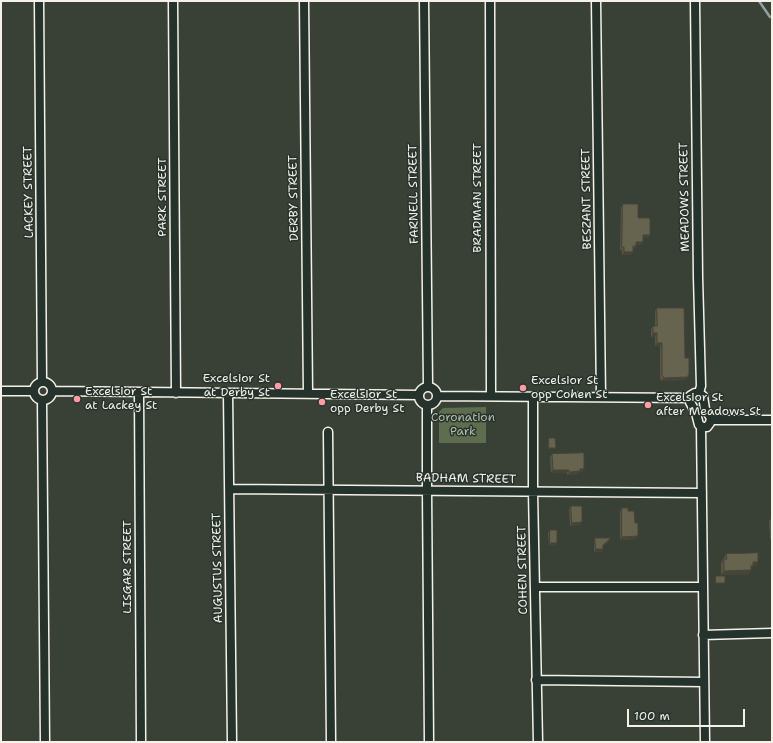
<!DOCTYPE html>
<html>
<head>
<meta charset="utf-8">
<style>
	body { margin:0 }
	#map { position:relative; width:773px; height:743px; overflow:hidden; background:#394137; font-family:"Shantell Sans",sans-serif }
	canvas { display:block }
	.frame { position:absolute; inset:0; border:2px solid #f4f1e8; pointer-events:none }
	.scale { position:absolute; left:627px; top:709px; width:118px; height:18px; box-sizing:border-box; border:2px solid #f4f1e8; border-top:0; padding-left:5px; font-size:12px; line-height:14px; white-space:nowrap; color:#f4f1e8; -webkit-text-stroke:3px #26332d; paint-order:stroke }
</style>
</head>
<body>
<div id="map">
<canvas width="773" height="743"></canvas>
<div class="frame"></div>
<div class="scale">100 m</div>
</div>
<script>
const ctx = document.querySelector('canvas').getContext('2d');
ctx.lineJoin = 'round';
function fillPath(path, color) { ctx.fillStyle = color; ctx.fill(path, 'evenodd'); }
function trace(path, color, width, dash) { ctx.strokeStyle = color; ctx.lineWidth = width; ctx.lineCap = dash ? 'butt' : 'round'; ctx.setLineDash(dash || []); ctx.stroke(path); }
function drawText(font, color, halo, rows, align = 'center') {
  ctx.font = font + ' "Shantell Sans",sans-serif'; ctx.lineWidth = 3; ctx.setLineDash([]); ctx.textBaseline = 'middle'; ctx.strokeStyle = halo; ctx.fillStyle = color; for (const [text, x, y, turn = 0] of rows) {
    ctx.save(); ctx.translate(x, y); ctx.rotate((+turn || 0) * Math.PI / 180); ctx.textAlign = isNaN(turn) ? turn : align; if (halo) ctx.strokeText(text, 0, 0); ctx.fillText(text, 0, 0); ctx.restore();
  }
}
fillPath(new Path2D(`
	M486,407V443H439V412L443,408Z`), '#5e6d4e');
trace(new Path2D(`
	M759,1L770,17`), '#90a0a2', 2.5);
const minor = new Path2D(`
	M39,1L42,382
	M173,1L176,393
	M304,1L308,394
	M424,1L428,387
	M490,1L491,396
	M596,1L601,397
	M695,1L698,277L701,386L699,393
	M34 391a9 9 0 1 1 18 0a9 9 0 1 1-18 0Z
	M419 396a9 9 0 1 1 18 0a9 9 0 1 1-18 0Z
	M1,391H34
	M52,391L419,395
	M139,392L141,742
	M228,393L232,742
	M695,393H699L703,396L705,409L711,418L710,423L707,427H703L699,425L696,413L690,402V396Z
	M437,396L690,398
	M533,397V492L538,742
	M42,400L45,742
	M427,405V491L429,742
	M711,420H772
	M701,426L705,742
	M328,432L331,742
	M230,489L702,493
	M535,587H702
	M703,635L772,633
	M536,680L704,682`);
trace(minor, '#f4f1e8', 11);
trace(minor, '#26332d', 8);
fillPath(new Path2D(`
	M623,204L638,218L650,235L648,238H643L641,245H636V246L633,249V252L631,255H622V250H620L621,207Z
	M657,308L685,358L689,375L685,380L661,381L660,378V346H655V337H651V329L653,326H655V311Z
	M549,438L556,448L555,449H548V439Z
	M552,454L584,469L582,472H579L578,474L567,475V473H551L550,457Z
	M571,506L580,525L570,526L569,509Z
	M622,508L628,511L636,539L620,540V511Z
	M772,517V539H770L769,521Z
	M550,530L557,543L556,545H549L548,533Z
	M595,538L609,541L603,546V549L601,552H594V541Z
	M726,554L758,562L755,566H753L748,575H721V563Z
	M716,576L724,584H715V577Z`), '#585544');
fillPath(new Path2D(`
	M643,235H650L648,238H641Z
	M636,242H643L641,245H634Z
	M624,252H633L631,255H622Z
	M653,333H657L655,337H651Z
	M657,343H662L660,346H655Z
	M689,375L685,380L661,381L664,378Z
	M549,448H556L555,449H548Z
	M580,469H584L582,472H579L578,474L567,475L570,472Z
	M553,470H569L567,473H551Z
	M582,522L580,525L570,526L572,523Z
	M638,536L636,539L620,540L622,537Z
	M550,543H557L556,545H549Z
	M596,549H603L601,552H594Z
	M753,562H758L755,566H753L748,575H721L724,571Z
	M716,583H725L724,584H715Z`), '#474537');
const building = new Path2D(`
	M623,204H638V218H650V235H643V242H636V246H633V252H624V247H622Z
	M657,308H684L685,358H689V375H688V377L664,378L662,375V343H657V333H653V326H657Z
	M549,438H555L556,448H549Z
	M584,453V469H580V471L570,472L569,470H553L552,454Z
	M571,506H582V522L572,523Z
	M622,508H628V511H634L635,523H638V536L622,537Z
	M550,530H557V543H550Z
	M595,538H611L603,545V549H596Z
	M758,553V562H753V566H751V570L724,571V559H727L726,554Z
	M716,576H725V583H716Z`);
fillPath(building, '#66634f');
trace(building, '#474537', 1);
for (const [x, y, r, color] of [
	[278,386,4,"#ff9aa2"],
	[523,388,4,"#ff9aa2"],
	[77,399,4,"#ff9aa2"],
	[322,402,4,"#ff9aa2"],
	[648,405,4,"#ff9aa2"]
]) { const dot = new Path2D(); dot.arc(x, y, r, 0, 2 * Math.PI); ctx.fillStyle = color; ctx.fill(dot); trace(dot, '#26332d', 1.5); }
drawText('12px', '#f4f1e8', '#26332d', [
	["LACKEY STREET",29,192,-91],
	["FARNELL STREET",414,194,-91],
	["PARK STREET",163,197,-90],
	["MEADOWS STREET",685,197,-91],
	["DERBY STREET",294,198,-91],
	["BRADMAN STREET",478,198,-90],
	["BESZANT STREET",587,199,-91],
	["BADHAM STREET",466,479,1],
	["LISGAR STREET",128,567,-90],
	["AUGUSTUS STREET",218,568,-91],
	["COHEN STREET",523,570,-91]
]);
drawText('12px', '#f4f1e8', '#26332d', [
	["Excelsior St",270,379,"right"],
	["at Derby St",270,393,"right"],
	["Excelsior St",531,381],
	["opp Cohen St",531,395],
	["Excelsior St",85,392],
	["at Lackey St",85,406],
	["Excelsior St",330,395],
	["opp Derby St",330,409],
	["Excelsior St",656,398],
	["after Meadows St",656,412]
], 'left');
drawText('12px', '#b8bcaa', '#26332d', [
	["Coronation",463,418],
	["Park",463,432]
]);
</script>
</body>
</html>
